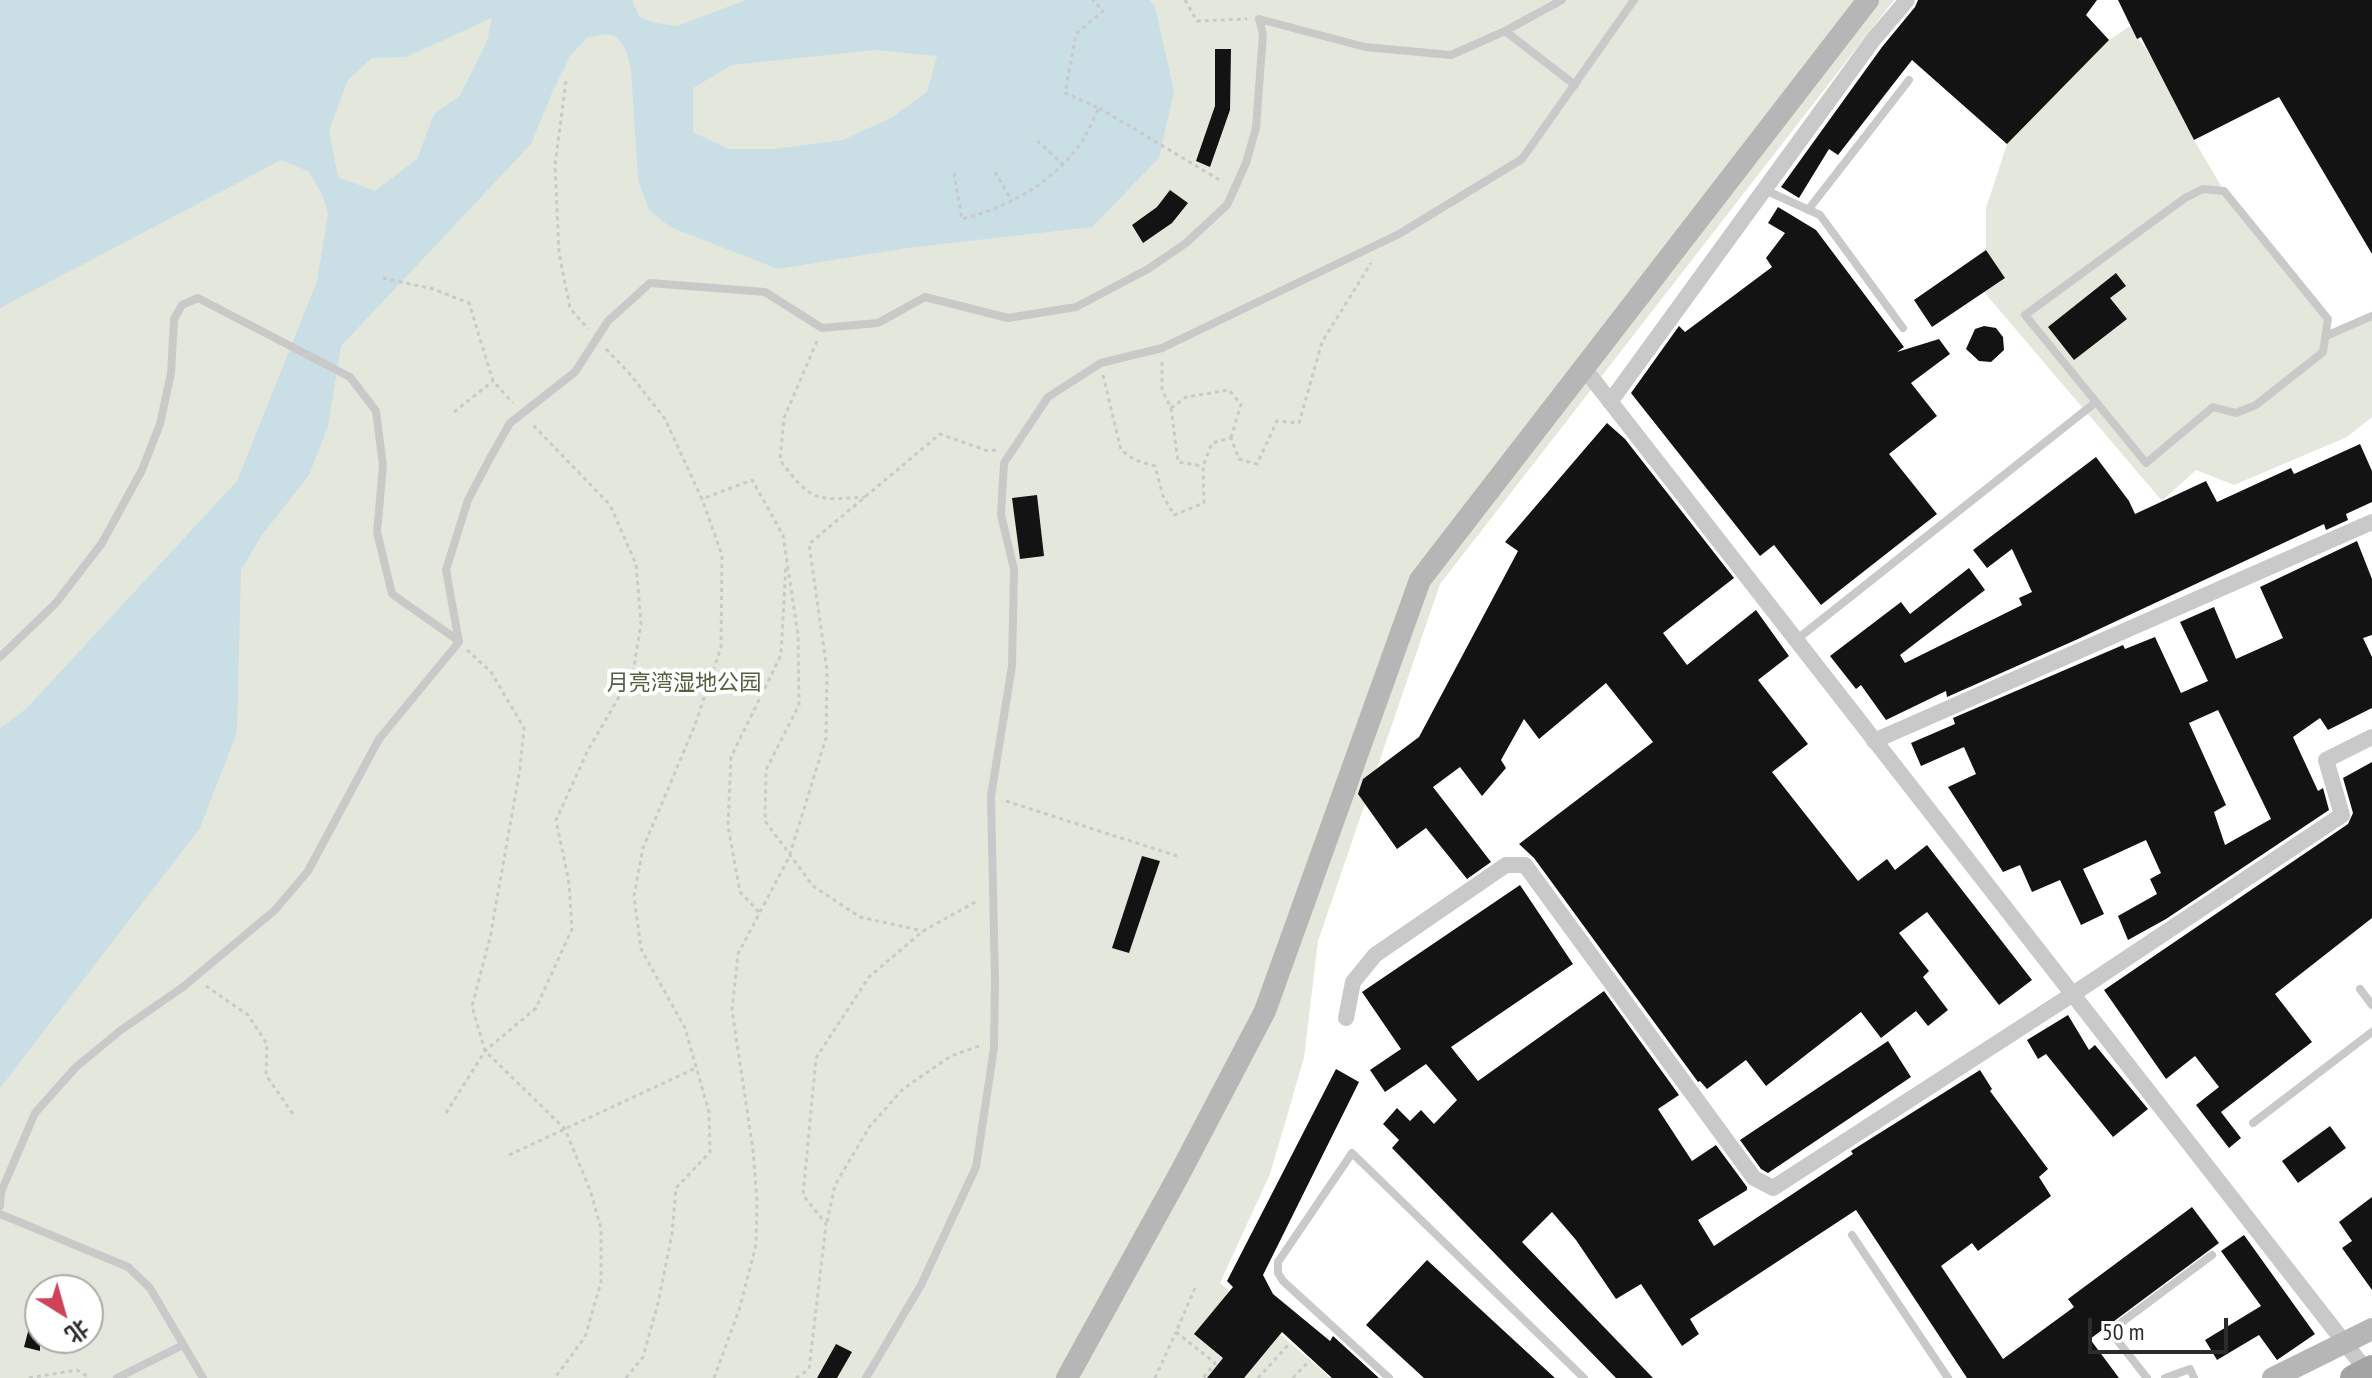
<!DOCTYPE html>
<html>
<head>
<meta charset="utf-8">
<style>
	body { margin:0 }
	#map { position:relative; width:2372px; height:1378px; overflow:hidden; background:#fff; font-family:"PT Sans Narrow","Noto Sans SC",sans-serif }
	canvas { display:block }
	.north { position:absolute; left:24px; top:1274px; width:80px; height:80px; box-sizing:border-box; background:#fff; border:2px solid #ababab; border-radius:50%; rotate:143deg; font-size:22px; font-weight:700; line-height:32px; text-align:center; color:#2c2c2c }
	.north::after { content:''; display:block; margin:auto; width:28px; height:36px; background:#cf4359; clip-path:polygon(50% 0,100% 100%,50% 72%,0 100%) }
	.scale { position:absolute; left:2088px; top:1318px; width:140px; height:36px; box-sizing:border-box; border:4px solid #2c2c2c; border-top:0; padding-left:10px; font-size:24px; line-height:28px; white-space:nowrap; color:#2c2c2c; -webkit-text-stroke:6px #fff; paint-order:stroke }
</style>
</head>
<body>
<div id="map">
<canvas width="2372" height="1378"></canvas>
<div class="north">北</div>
<div class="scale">50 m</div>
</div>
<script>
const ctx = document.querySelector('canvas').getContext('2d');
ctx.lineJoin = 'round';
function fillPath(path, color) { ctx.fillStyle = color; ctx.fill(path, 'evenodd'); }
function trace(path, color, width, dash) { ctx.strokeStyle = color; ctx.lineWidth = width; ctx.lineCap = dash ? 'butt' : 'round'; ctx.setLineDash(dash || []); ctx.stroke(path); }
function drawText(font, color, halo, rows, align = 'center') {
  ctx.font = font + ' "PT Sans Narrow","Noto Sans SC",sans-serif'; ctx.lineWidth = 8; ctx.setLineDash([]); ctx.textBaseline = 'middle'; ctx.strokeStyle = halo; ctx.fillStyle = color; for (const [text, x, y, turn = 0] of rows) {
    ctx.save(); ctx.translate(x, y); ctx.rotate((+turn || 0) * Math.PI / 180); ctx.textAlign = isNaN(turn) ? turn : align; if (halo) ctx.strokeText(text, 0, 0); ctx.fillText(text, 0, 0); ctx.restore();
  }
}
fillPath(new Path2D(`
	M420,0H1894L1440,584L1318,941L1304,1058L1270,1174L1220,1283L1331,1378H0V278ZM40,1290H88V1338H40Z
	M2130,26L2154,61L2194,140L2224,191L2328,319L2327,336L2372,316V417L2347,437L2234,485L2196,470L2162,501L1984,292L2005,278L1986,250V208L2007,144L2109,40Z`), '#e4e8dc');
fillPath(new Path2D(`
	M0,0H632L639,17L656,23L677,26L746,0H1150L1155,7L1174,91L1159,158L1092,227L907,248L778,269L670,227L649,210L638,180L631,70L625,47L615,36L604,34L587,38L571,55L552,93L531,144L341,346L328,427L309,475L262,535L241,570L237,732L200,828L0,1088V728L26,709L237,481L317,281L328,213L322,194L308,171L281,160L0,308ZM492,18L487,41L460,96L434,114L417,159L375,191L338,177L329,131L348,80L372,58L406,57ZM875,50L937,56L927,92L891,118L843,140L774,149H728L693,132V88L732,65Z`), '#cadee6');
fillPath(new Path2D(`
	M1918,0H2097L2086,15L2109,40L2007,144L1912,60L1838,155L1829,149L1799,198L1781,187L1882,47L1915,7Z
	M2118,0H2372V254L2279,97L2194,140L2141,37L2137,39Z
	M1215,49H1231L1230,110L1210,167L1196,161L1215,106Z
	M1170,190L1188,203L1172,223L1143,243L1132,225L1157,207Z
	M1778,207L1816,230L1904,347L1897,352L1939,339L1950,354L1911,383L1937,416L1889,454L1937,514L1821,605L1774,545L1760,556L1631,393L1679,326L1685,332L1772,267L1766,258L1785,233L1768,223Z
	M1986,250L2005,278L1932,327L1914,300Z
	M2116,273L2126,286L2110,298L2127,319L2074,360L2048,327Z
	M1984,326L1996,328L2003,337L2004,350L1991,362L1979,361L1966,349L1975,329Z
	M1607,423L1625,439L1734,578L1663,633L1687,665L1756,610L1789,656L1758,680L1808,744L1772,772L1858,881L1887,859L1895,870L1927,845L2032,980L1999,1005L1927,912L1899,933L1929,971L1923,977L1948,1010L1928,1026L1916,1011L1881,1038L1861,1012L1766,1086L1746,1060L1707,1089L1700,1081L1698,1082L1534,858L1519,844L1653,742L1606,683L1539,739L1524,719L1501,760L1506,768L1482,796L1460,767L1433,787L1491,862L1467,879L1426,828L1397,849L1358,794L1363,779L1419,737L1518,551L1505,542Z
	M2360,444L2372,471V502L2346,514L2348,520L2326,530L2324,524L2078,639L1947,697L1946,691L1886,720L1861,685L1856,689L1830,656L1901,602L1910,614L1969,568L1985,590L1900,655L1905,663L2022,605L2019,598L2032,592L2012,549L1987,568L1973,550L2096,457L2129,501L2135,514L2206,481L2217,502L2291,468L2294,474Z
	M1037,495L1044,556L1020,559L1012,498Z
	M2357,541L2372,579V635L2363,638L2372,657V708L2328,730L2320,718L2293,737L2318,791L2323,788L2329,810L2166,919L2128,940L2118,916L2157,894L2150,879L2161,873L2146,840L2083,869L2104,914L2081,925L2060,880L2032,892L2020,865L2003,872L1948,787L1976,774L1964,747L1921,766L1911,743L1955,724L1953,718L2123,645L2125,649L2155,637L2181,693L2208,681L2180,622L2214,607L2236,659L2283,638L2260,587ZM2218,710L2271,819L2225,845L2214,812L2226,805L2189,723Z
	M2372,762V918L2275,994L2312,1042L2221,1112L2241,1138L2229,1148L2196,1105L2219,1087L2195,1056L2166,1079L2104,990L2348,824L2353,813L2343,778Z
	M1142,856L1160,861L1129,953L1112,948Z
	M1520,885L1573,964L1451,1047L1478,1081L1604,991L1679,1095L1658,1109L1692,1161L1716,1145L1747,1187V1190L1698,1220L1714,1246L1853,1154L1851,1151L1980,1070L1992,1089L1990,1091L2048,1169L2039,1177L2051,1196L1978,1251L1972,1243L1941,1266L2003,1359L2074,1307L2068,1299L2192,1207L2219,1243L2090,1339L2119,1378H1967L1856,1210L1690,1319L1699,1334L1682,1346L1641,1284L1616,1299L1576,1240L1552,1212L1522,1242L1653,1378H1616L1392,1148L1399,1140L1383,1124L1397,1108L1410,1121L1421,1110L1434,1124L1457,1100L1426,1064L1385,1092L1370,1070L1401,1049L1362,992Z
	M2068,1015L2089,1050L2095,1045L2148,1109L2113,1137L2046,1054L2038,1059L2027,1040Z
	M1888,1041L1911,1077L1768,1173L1761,1169L1740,1140Z
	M1336,1069L1359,1082L1263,1275L1273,1294L1330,1341L1333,1336L1379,1378H1332L1282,1332L1244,1378H1207L1223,1358L1194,1334L1233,1287L1227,1281Z
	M2330,1126L2346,1148L2298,1183L2282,1161Z
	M2372,1197V1290L2342,1248L2352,1241L2339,1222Z
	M2244,1235L2315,1334L2277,1360L2259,1335L2217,1360L2205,1340L2261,1306L2221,1251Z
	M1427,1260L1555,1378H1424L1366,1325Z
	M35,1305L40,1306V1351L24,1347Z
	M836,1344L852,1352L837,1378H817Z`), '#131313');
trace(new Path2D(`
	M1185,0L1197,21L1247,19
	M566,81L555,165L559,253L570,308L588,329
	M1099,108L1223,182
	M1037,141L1063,164
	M995,172L1012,201
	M954,173L962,219C1006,208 1049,185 1078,147C1087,136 1092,121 1099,108L1065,93L1076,34L1103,11L1093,0
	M383,278L433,289L469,303L493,381L513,403
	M817,341L784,418L780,460C811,501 814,501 865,497
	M606,349L630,374L665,419L702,499L752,480L783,535L798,635L799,705L766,770L765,821L813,886L860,917L923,931
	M1162,362V390L1171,408L1186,397L1229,390L1241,404L1231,438
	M1103,375L1121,450L1135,460L1155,466L1163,496L1174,515L1204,503L1203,466L1212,443L1231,438L1239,459L1257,464L1277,421L1299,423L1322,342L1371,263
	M1171,408L1178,462L1203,466
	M454,412L493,381
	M467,650L491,672L524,728L520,769L490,938L472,1006L485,1051L565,1129L590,1190L601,1228V1282L585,1337L555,1378
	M1006,801L1177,856
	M759,912L740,892L728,826L731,757L781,655L786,564
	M206,986L248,1015L267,1044L266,1075L295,1117
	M446,1113L485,1051L536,1008L572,929L569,883L556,820L588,750L633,673L641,623L636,564L610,505L531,423
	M509,1155L696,1068
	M827,1222L835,1185L870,1126L903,1089L951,1056L979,1046
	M1195,1288L1176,1332L1215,1363L1203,1378
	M29,1378L77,1370L90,1378
	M626,1378L643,1357L658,1303L672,1234L676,1188L710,1152L709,1112L685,1028L641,949L634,896L643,848L695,725L721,647L722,555L702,499
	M714,1378L739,1310L756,1245L757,1201L753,1150L732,1010L738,954L789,857L826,738L827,670L809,544L940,434L988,451L996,450
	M796,1378L809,1369L826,1224L803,1195L816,1058L869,977L923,931L979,900
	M1155,1378L1176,1332
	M1258,1378L1290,1343
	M1293,1378L1310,1360`), '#c9c9c9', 3, [4, 4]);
trace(new Path2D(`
	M1505,31L1575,85
	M2203,189L2224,191L2328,319L2323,352L2256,405L2236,413L2213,407L2146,463L2025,315L2185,198Z
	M1765,190L1820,215L1903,328
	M1808,210L1909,80
	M2326,336L2372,316
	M1796,640L2096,402
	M0,657L56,603L102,543L142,470L160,424L171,373L174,319L182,305L198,298L350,377L376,411L383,466L377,532L392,594L459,641
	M2360,989L2372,1005
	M2253,1123L2372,1032
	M0,1206L1,1192L35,1113L76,1067L121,1030L183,987L275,910L308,871L379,739L459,642L446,570L468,500L489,460L510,423L575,372L608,321L650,283L765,292L822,328L878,323L925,297L1008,318L1076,307L1148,269L1186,243L1227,205L1246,163L1256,128L1263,34L1259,19L1365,47L1451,55L1505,31L1562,0
	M0,1214L128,1267L150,1288L203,1378
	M1852,1235L1948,1378
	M117,1378L183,1345
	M866,1378L921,1285L976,1167L994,1048L995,981L991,796L1012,666L1014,569L1001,515L1004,463L1048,397L1101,363L1162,348L1399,234L1522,159L1634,0
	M1389,1378L1283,1281L1278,1273V1262L1352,1153L1584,1378
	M2147,1378L2110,1331L2212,1255
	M2165,1378L2190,1369L2194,1378`), '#c9c9c9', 8);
trace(new Path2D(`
	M1584,368L2366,1370
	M1610,402L1873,40L1907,0
	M1874,741L2372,522
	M1346,1018L1353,982L1375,955L1506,865H1525L1754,1178L1773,1188L2073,994L2342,815L2326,760L2372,737`), '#c9c9c9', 16);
trace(new Path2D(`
	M1067,1378L1180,1173L1265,1011L1420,580L1868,0
	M2273,1378L2372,1329`), '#b6b6b6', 22);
trace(new Path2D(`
	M2353,1378L2372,1368`), '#a4a4a4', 26);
drawText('22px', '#536240', '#fff', [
	["月亮湾湿地公园",684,684]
]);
</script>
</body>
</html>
